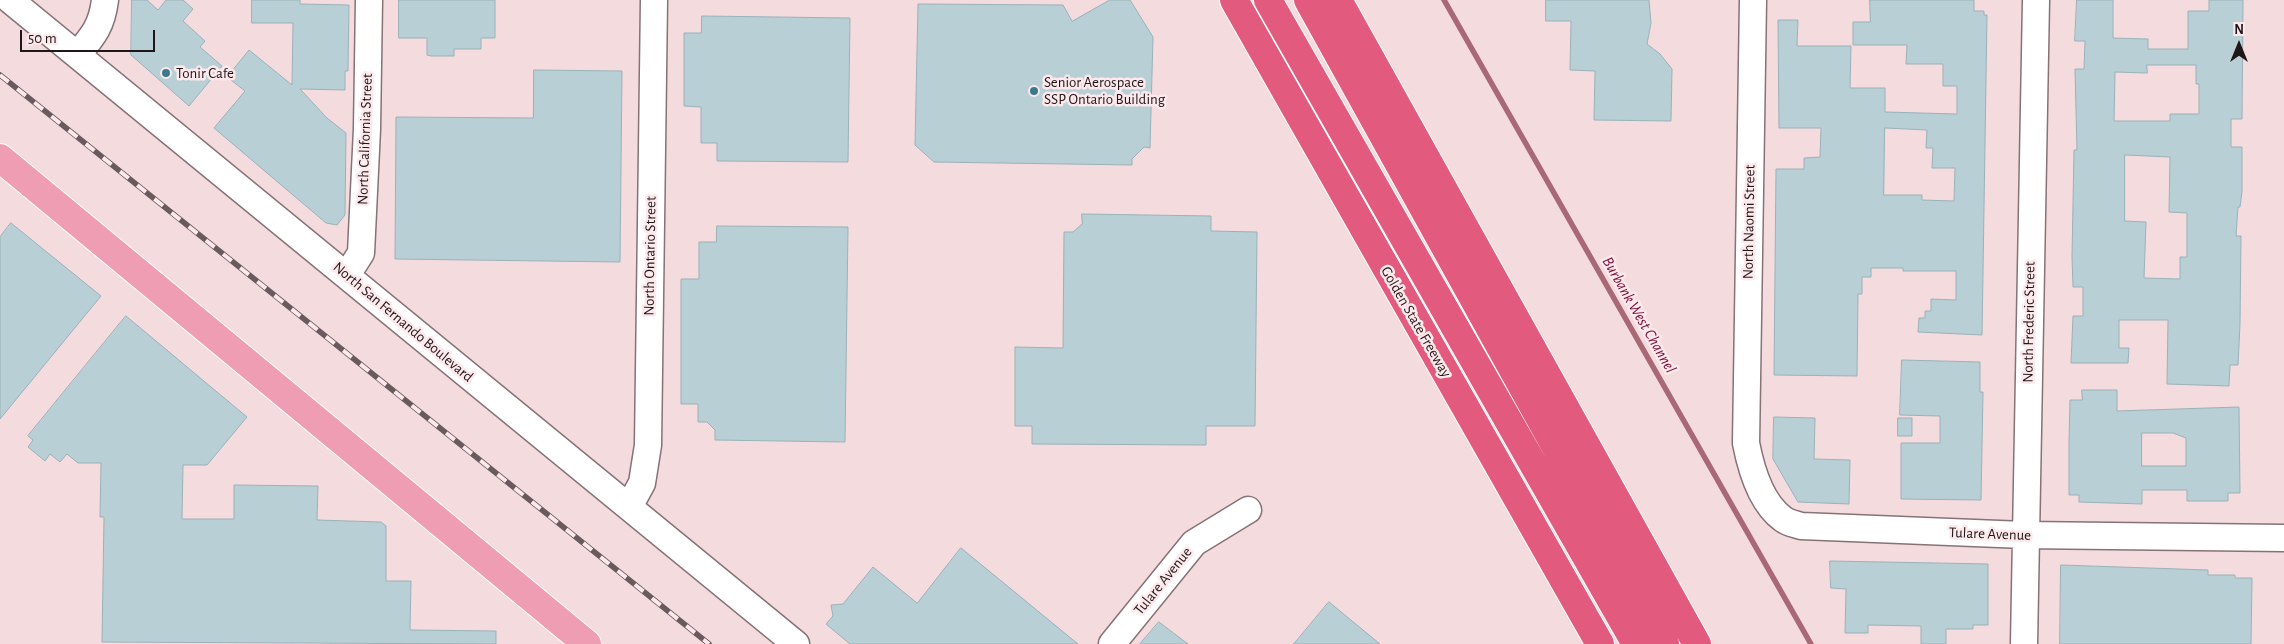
<!DOCTYPE html>
<html>
<head>
<meta charset="utf-8">
<style>
	body { margin:0 }
	#map { position:relative; width:2284px; height:644px; overflow:hidden; background:#f3dbde; font-family:"Alegreya Sans",sans-serif }
	canvas { display:block }
	.north { position:absolute; left:2214px; top:20px; width:50px; height:50px; -webkit-text-stroke:4px #fde9ec; paint-order:stroke; rotate:0deg; font-size:14px; font-weight:700; line-height:20px; text-align:center; color:#1e1617 }
	.north::after { content:''; display:block; margin:auto; width:18px; height:22px; background:#1e1617; clip-path:polygon(50% 0,100% 100%,50% 72%,0 100%) }
	.scale { position:absolute; left:20px; top:30px; width:135px; height:22px; box-sizing:border-box; border:2px solid #1e1617; border-top:0; padding-left:6px; font-size:15px; line-height:18px; white-space:nowrap; color:#1e1617; -webkit-text-stroke:4px #fde9ec; paint-order:stroke }
</style>
</head>
<body>
<div id="map">
<canvas width="2284" height="644"></canvas>
<div class="north">N</div>
<div class="scale">50 m</div>
</div>
<script>
const ctx = document.querySelector('canvas').getContext('2d');
ctx.lineJoin = 'round';
function trace(path, color, width, dash) { ctx.strokeStyle = color; ctx.lineWidth = width; ctx.lineCap = dash ? 'butt' : 'round'; ctx.setLineDash(dash || []); ctx.stroke(path); }
function fillPath(path, color) { ctx.fillStyle = color; ctx.fill(path, 'evenodd'); }
function drawText(font, color, halo, rows, align = 'center') {
  ctx.font = font + ' "Alegreya Sans",sans-serif'; ctx.lineWidth = 5; ctx.setLineDash([]); ctx.textBaseline = 'middle'; ctx.strokeStyle = halo; ctx.fillStyle = color; for (const [text, x, y, turn = 0] of rows) {
    ctx.save(); ctx.translate(x, y); ctx.rotate((+turn || 0) * Math.PI / 180); ctx.textAlign = isNaN(turn) ? turn : align; if (halo) ctx.strokeText(text, 0, 0); ctx.fillText(text, 0, 0); ctx.restore();
  }
}
trace(new Path2D(`
	M1444,0L1811,644`), '#a96875', 5.5);
const building = new Path2D(`
	M132,0H147L158,10L166,0H183L193,9L183,21L205,41L200,47L222,66L189,106L131,55Z
	M252,0H300V4L349,5L348,71H345V90L300,89L327,118L346,133L345,215L337,225L326,223L214,128L245,91L227,77L249,50L292,85L293,23H252Z
	M399,0H495V38H481V49H454V56H431L427,55V38H399Z
	M1110,0H1130L1153,37L1150,148L1144,147L1132,159V165L934,162L915,145L918,4L1063,5L1072,21Z
	M1546,0H1649L1651,23L1647,44L1660,54L1672,69L1671,121L1594,120L1595,71L1570,70L1571,21H1546Z
	M1870,0H1974V11H1984V15H1987L1982,335L1918,332L1919,318H1925V311H1931V299L1956,300V271H1903V268H1871V277H1862V294H1858L1857,376L1774,375L1776,169H1804V158L1820,157L1821,128H1779L1778,20H1798L1797,46H1851L1850,88H1885V112L1957,114V86H1943V64H1906L1907,45H1853V22H1870ZM1885,128L1927,130L1926,148H1933L1932,168H1955L1954,201L1922,200V195H1884Z
	M2077,0H2113V38L2148,39V49H2188V11H2209V0H2243L2242,119H2231V147H2242V192L2240,207H2238L2236,236H2241L2240,324L2238,365H2230L2229,386L2167,384L2168,320H2119V348H2129L2128,363H2071L2073,316H2083V287H2073L2072,257L2074,150H2077L2075,69H2084L2085,41H2075ZM2147,65H2196V84H2199V114H2170V121H2114L2115,72L2147,73ZM2125,155L2170,157L2169,212L2187,213V257H2180V279L2144,278L2146,222L2125,221Z
	M702,16L850,18L848,162L717,161V143H701V107L684,106V33H701Z
	M534,70L622,71L620,262L395,259L396,117L533,118Z
	M1082,214L1211,216V231L1257,232L1255,426H1206V445L1032,444V426H1015V347L1063,348L1064,232H1073L1082,224Z
	M11,223L101,296L0,419V237Z
	M717,226L848,227L845,442L715,440V430L707,422H698V404H681V279H699V242H716Z
	M126,316L247,417L207,465H183L182,519H234V485L318,486L317,520L381,522L386,526V581H411L410,630L496,631V644L102,642L104,517H100L101,463H78L67,454L60,462L50,454L45,461L28,447L33,440L28,436Z
	M1902,360L1980,362V392H1983L1981,500L1901,499V443H1940V416L1900,415Z
	M2082,390H2117V411L2239,407L2240,493H2228V501H2187V490H2142V504L2079,502V495H2069V442L2070,400H2082ZM2142,433H2173L2186,438V466H2142Z
	M1774,417L1815,418L1814,459L1850,460L1849,504L1798,502L1773,459Z
	M1898,418H1912V436H1898Z
	M961,548L1078,644H850L826,624L833,616L831,605L843,604L873,567L917,603Z
	M1830,561L1988,564V625H1973V629H1946V644H1921V626L1868,625V633H1845L1846,589L1831,588Z
	M2061,565L2208,570V575H2235V578H2252L2251,644H2060Z
	M1329,602L1380,644H1294Z
	M1159,622L1188,644H1140Z`);
fillPath(building, '#b8cfd6');
trace(building, '#9bb1b8', 1);
const minor = new Path2D(`
	M10,0L796,644
	M1753,0L1746,443C1751,469 1761,503 1783,519C1788,523 1795,524 1801,526L2024,535L2284,538
	M78,54C94,35 102,25 105,0
	M347,275L361,253L367,129L369,0
	M629,507L642,483L648,445L654,0
	M1112,644L1194,543L1248,510
	M2024,644L2036,0`);
const major = new Path2D(`
	M0,158L587,644`);
const highway = new Path2D(`
	M1234,0L1600,644
	M1268,0L1636,644
	M1308,0L1665,644
	M1338,0L1697,644`);
trace(minor, '#877276', 29);
trace(major, '#fff', 30);
trace(highway, '#fff', 30);
trace(minor, '#fff', 26);
trace(major, '#ee9db2', 28);
trace(highway, '#e25b7e', 28);
const rail = new Path2D(`
	M0,75L709,644`);
trace(rail, '#695b5d', 5.5);
trace(rail, '#fde9ec', 4, [11]);
for (const [x, y, r, color] of [
	[166,73,5,"#3a7a8e"],
	[1034,91,5,"#3a7a8e"]
]) { const dot = new Path2D(); dot.arc(x, y, r, 0, 2 * Math.PI); ctx.fillStyle = color; ctx.fill(dot); trace(dot, '#fde9ec', 2); }
drawText('15px', '#1e1617', '#fde9ec', [
	["Tonir Cafe",176,73],
	["Senior Aerospace",1044,82],
	["SSP Ontario Building",1044,99]
], 'left');
drawText('15px', '#1e1617', '#fde9ec', [
	["North California Street",365,139,-88],
	["North Naomi Street",1749,222,-89],
	["North Ontario Street",650,256,-89],
	["North San Fernando Boulevard",403,322,40],
	["Golden State Freeway",1416,322,60],
	["North Frederic Street",2029,322,-89],
	["Tulare Avenue",1990,534,2],
	["Tulare Avenue",1163,581,-51]
]);
drawText('italic 16px', '#790b34', '#fde9ec', [
	["Burbank West Channel",1639,315,60]
]);
</script>
</body>
</html>
